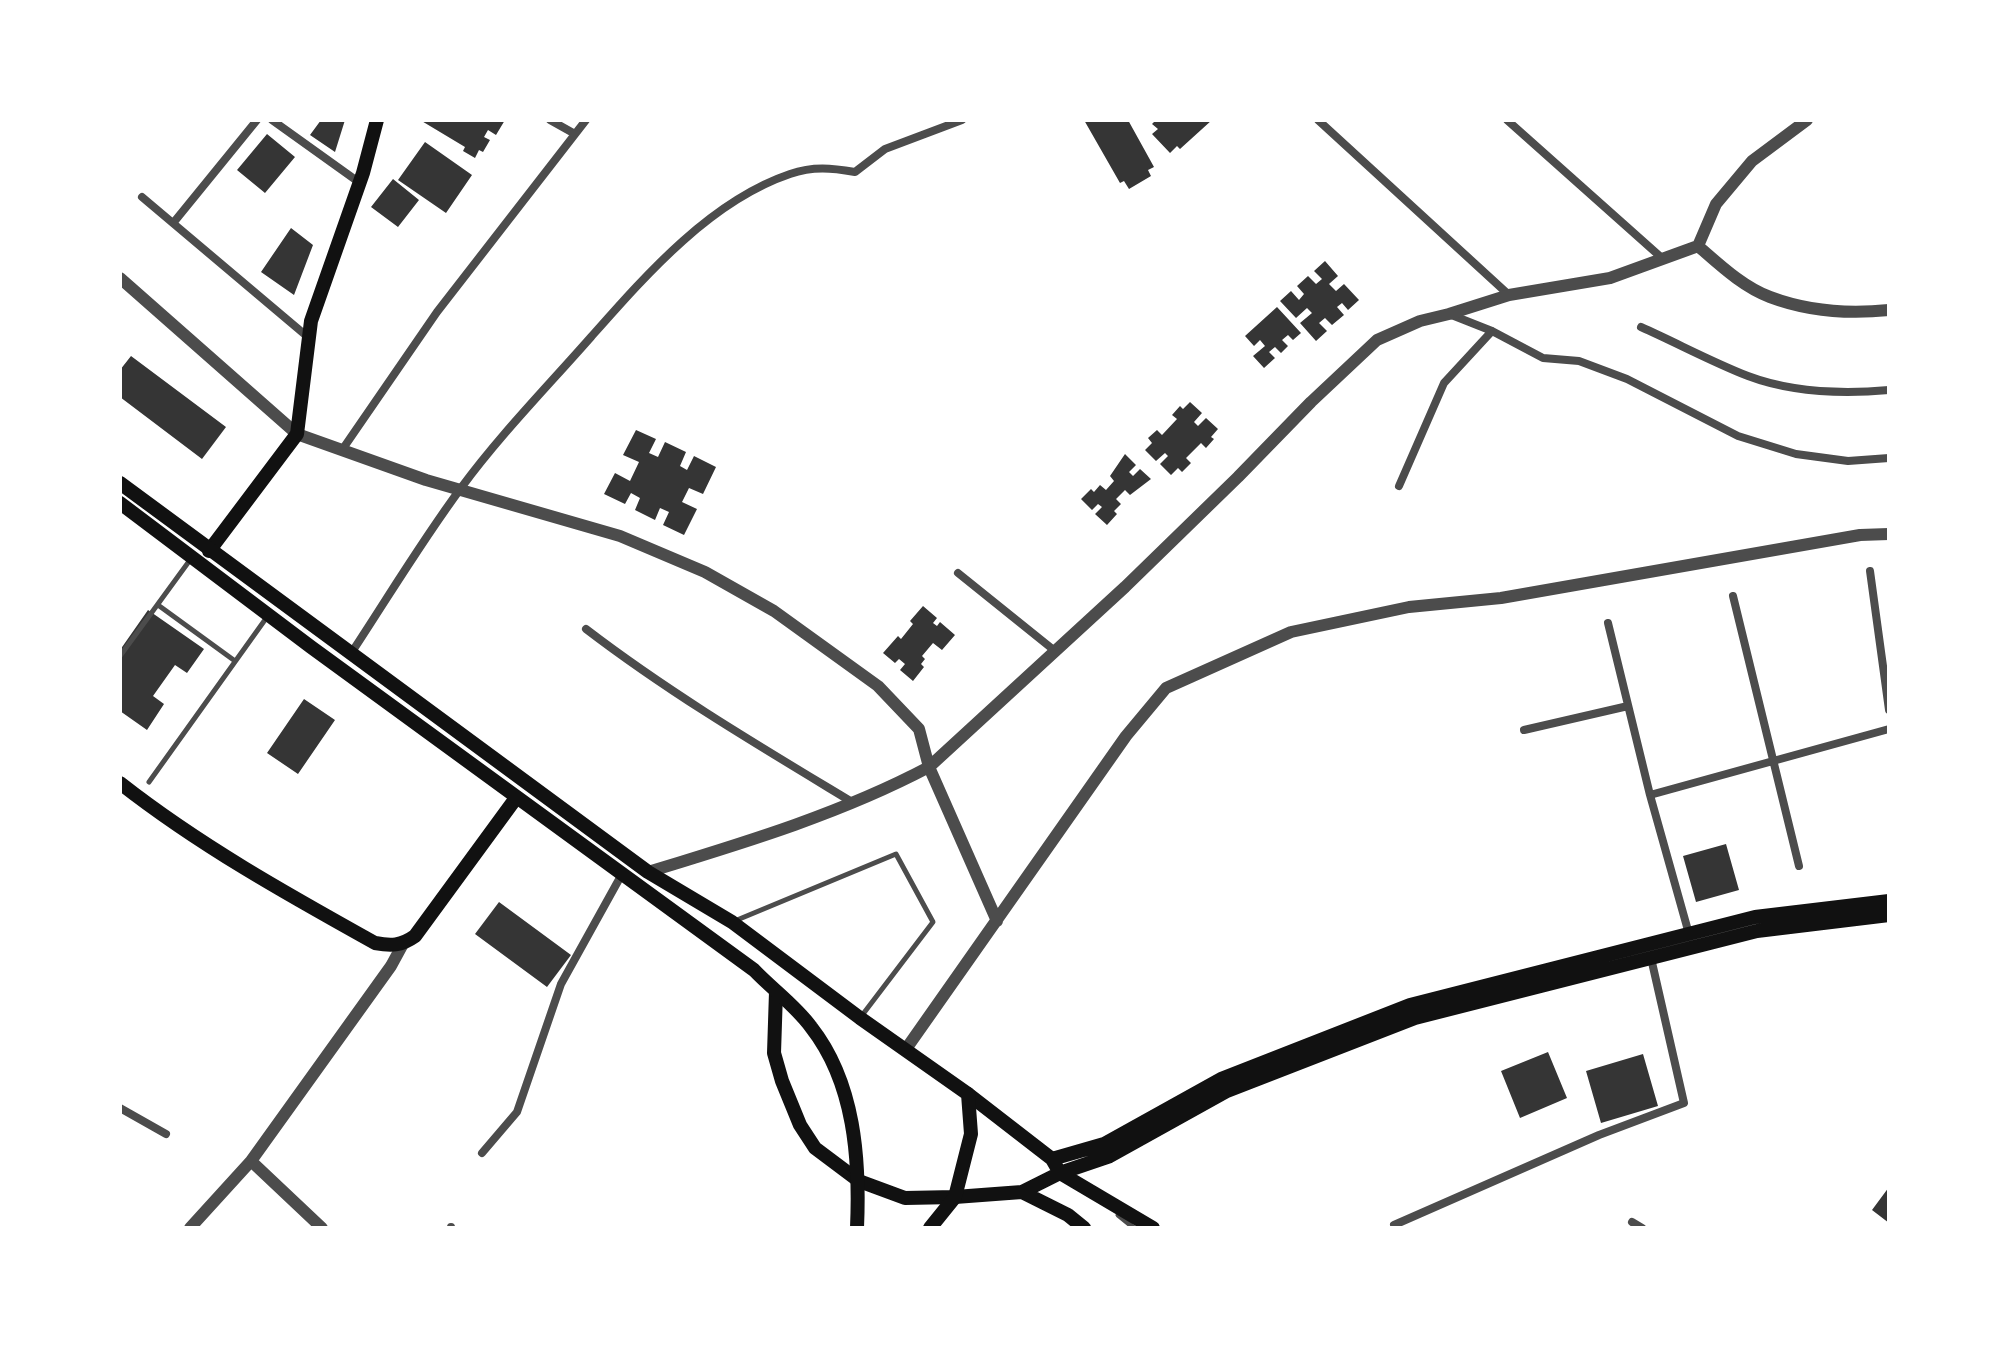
<!DOCTYPE html>
<html>
<head>
<meta charset="utf-8">
<style>
	body { margin:0 }
	#map { position:relative; width:2009px; height:1348px; overflow:hidden; background:#fff; font-family:Manrope,sans-serif }
	canvas { display:block }
	.frame { position:absolute; inset:0; border:122px solid #fff; pointer-events:none }
</style>
</head>
<body>
<div id="map">
<canvas width="2009" height="1348"></canvas>
<div class="frame"></div>
</div>
<script>
const ctx = document.querySelector('canvas').getContext('2d');
ctx.lineJoin = 'round';
function fillPath(path, color) { ctx.fillStyle = color; ctx.fill(path, 'evenodd'); }
function trace(path, color, width, dash) { ctx.strokeStyle = color; ctx.lineWidth = width; ctx.lineCap = dash ? 'butt' : 'round'; ctx.setLineDash(dash || []); ctx.stroke(path); }
fillPath(new Path2D(`
	M321,120H345L335,152L310,135Z
	M420,120H505L496,135L488,130L484,137L490,140L483,152L479,150L475,158L463,151L465,147Z
	M1084,120H1128L1154,167L1148,170L1151,176L1129,189L1124,181L1120,183Z
	M1156,120H1212L1180,149L1177,146L1170,153L1152,134L1158,129L1152,124Z
	M267,134L295,157L265,193L237,170Z
	M425,142L472,175L446,213L398,180Z
	M393,179L419,200L398,227L371,207Z
	M291,228L313,245L294,295L261,272Z
	M1325,261L1338,276L1329,284L1336,291L1344,284L1359,300L1348,310L1342,303L1337,307L1344,315L1332,325L1325,318L1319,323L1327,331L1316,341L1300,323L1312,313L1307,308L1296,318L1280,301L1291,291L1299,300L1304,294L1297,286L1308,276L1316,284L1322,279L1314,271Z
	M1277,307L1301,333L1293,340L1288,335L1282,340L1288,346L1281,353L1275,347L1269,352L1275,358L1264,368L1253,356L1265,346L1260,340L1254,346L1245,336Z
	M131,356L226,427L202,459L120,397V370Z
	M1190,402L1202,413L1194,422L1198,426L1206,418L1218,429L1211,437L1214,439L1206,448L1201,443L1186,458L1191,463L1182,472L1178,468L1171,475L1160,464L1168,456L1165,453L1156,461L1145,450L1152,443L1148,438L1157,430L1162,435L1177,419L1172,415L1180,406L1183,409Z
	M636,430L656,439L649,453L658,457L665,442L686,452L680,466L687,470L694,456L716,467L703,494L689,488L682,502L697,509L684,535L663,525L669,512L660,508L655,520L635,510L640,498L631,493L625,504L604,494L615,473L630,481L639,462L623,455Z
	M1125,454L1136,465L1129,472L1133,476L1140,469L1151,479L1130,495L1125,490L1116,499L1121,504L1114,511L1117,514L1107,525L1095,514L1102,507L1098,504L1092,510L1081,499L1091,489L1094,492L1100,485L1106,490L1114,481L1110,476Z
	M923,606L937,618L933,623L937,626L940,622L955,635L942,650L933,643L922,656L925,659L921,664L924,667L913,681L900,670L905,664L899,659L895,663L883,653L898,636L901,639L913,624L910,621Z
	M148,610L204,649L187,673L175,665L153,696L164,704L147,730L120,711V650Z
	M304,699L335,720L298,774L267,753Z
	M1726,844L1739,890L1696,902L1683,856Z
	M499,902L571,955L547,987L475,934Z
	M1548,1052L1567,1098L1520,1118L1501,1071Z
	M1643,1054L1658,1106L1601,1123L1586,1071Z
	M1889,1187V1223L1872,1210Z`), '#353535');
trace(new Path2D(`
	M158,605L235,661
	M120,656L190,560
	M149,782L267,617
	M737,920L896,854L933,922L860,1018
	M1118,1215L1134,1228`), '#4c4c4c', 5);
trace(new Path2D(`
	M272,120L360,183
	M550,120L575,134
	M1318,120L1509,295
	M1507,120L1663,259
	M142,197L309,338
	M174,222L257,120
	M1449,314L1492,331L1543,358L1579,361L1627,379L1738,436L1796,454L1848,461L1889,458
	M1641,327C1677,343 1712,362 1748,376C1793,393 1843,394 1889,390
	M342,450L437,312L586,120
	M1399,486L1444,383L1492,331
	M1870,571L1889,710
	M958,573L1055,651
	M1733,596L1799,866
	M1608,623L1650,795L1689,934
	M586,629C671,694 761,747 852,802
	M350,655C387,599 421,542 461,488C500,435 547,387 591,337C645,276 710,201 790,174C813,166 832,168 855,172L885,149L962,120
	M1524,730L1628,706
	M1650,795L1889,729
	M120,1108L166,1134
	M482,1153L517,1112L561,984L622,874
	M1632,1222L1642,1228
	M1394,1225L1599,1135L1684,1103L1651,958
	M451,1227V1228`), '#4c4c4c', 8);
trace(new Path2D(`
	M1698,246C1720,265 1743,287 1770,297C1807,311 1850,314 1889,310
	M120,278L297,434L426,480L620,536L705,572L774,611L878,686L919,729L929,767L997,921
	M648,872C743,843 840,814 929,767L1125,587L1238,477L1311,402L1377,340L1420,321L1449,314L1509,295L1610,278L1698,246L1716,204L1752,161L1807,120
	M906,1049L1126,736L1166,688L1291,632L1409,607L1501,598L1860,535L1889,534
	M251,1161L322,1228
	M190,1228L251,1161L391,966L403,944`), '#4c4c4c', 12);
trace(new Path2D(`
	M209,551L297,434L311,321L363,173L377,120
	M120,783C199,845 287,894 375,943C391,946 401,946 415,936L516,798
	M776,992L774,1053L782,1081L800,1125L815,1148L859,1181L905,1198L955,1197L1022,1192L1060,1173L1110,1156L1227,1091L1415,1018L1757,931L1889,915
	M968,1094L1052,1159L1060,1173L1153,1228
	M1052,1159L1104,1144L1221,1079L1410,1005L1755,917L1889,901
	M1022,1192L1068,1215L1084,1228`), '#111', 14);
trace(new Path2D(`
	M120,483L648,872L732,922L860,1018L968,1094L971,1134L955,1197L930,1228
	M120,503L311,647L754,970C772,989 796,1006 811,1027C855,1083 860,1160 857,1228`), '#111', 14);
</script>
</body>
</html>
